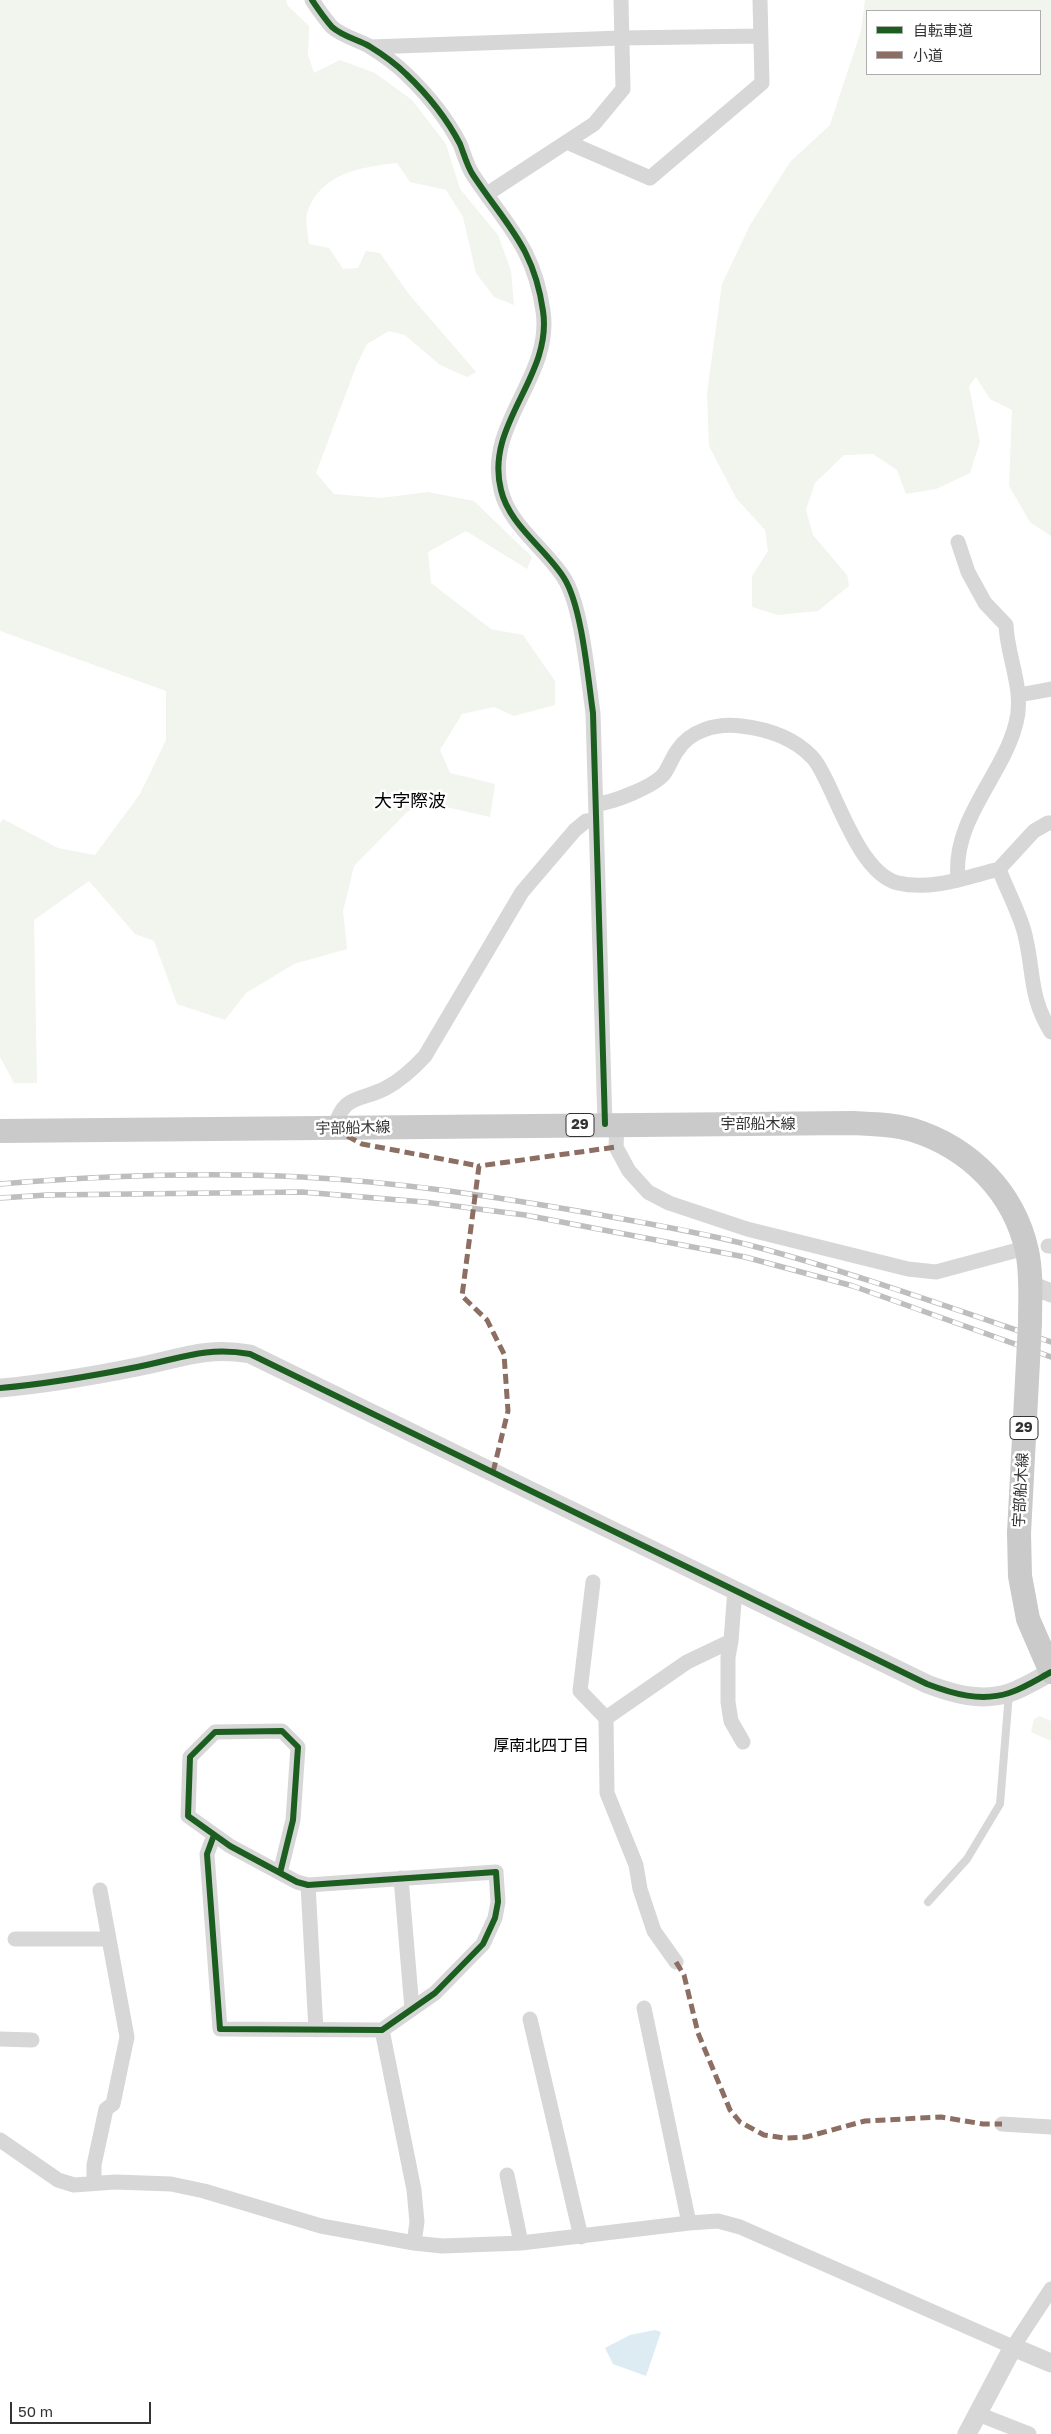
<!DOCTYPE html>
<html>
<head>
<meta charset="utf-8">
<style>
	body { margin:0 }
	#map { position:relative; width:1051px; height:2434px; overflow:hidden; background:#fff; font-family:"Golos Text","Noto Sans JP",sans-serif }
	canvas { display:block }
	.legend { position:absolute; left:866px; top:10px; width:175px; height:65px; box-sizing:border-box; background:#fff; border:1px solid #adadad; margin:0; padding:6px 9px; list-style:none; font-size:15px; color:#333 }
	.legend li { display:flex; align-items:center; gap:10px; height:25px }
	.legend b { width:25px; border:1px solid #adadad }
	.scale { position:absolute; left:10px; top:2402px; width:141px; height:22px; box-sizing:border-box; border:2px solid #333; border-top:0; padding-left:6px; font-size:15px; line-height:18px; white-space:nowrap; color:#333; -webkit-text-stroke:4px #fff; paint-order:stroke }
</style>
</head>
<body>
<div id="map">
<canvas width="1051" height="2434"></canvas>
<ul class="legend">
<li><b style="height:6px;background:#1b5e20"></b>自転車道</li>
<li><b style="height:6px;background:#8d6e63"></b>小道</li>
</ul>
<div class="scale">50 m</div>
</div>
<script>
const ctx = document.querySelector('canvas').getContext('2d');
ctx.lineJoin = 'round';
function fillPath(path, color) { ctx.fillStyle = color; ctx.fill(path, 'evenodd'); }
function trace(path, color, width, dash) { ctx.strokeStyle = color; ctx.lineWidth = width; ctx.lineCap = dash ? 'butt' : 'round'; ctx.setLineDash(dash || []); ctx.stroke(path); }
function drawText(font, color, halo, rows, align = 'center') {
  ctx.font = font + ' "Golos Text","Noto Sans JP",sans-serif'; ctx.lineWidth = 5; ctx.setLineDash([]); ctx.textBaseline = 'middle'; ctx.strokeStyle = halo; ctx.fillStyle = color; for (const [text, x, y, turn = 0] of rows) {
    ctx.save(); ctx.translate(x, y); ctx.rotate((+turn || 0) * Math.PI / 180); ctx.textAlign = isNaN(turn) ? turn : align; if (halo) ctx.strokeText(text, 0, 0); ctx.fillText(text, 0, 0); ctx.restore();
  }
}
fillPath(new Path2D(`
	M0,0H286L288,6L309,26L308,55L314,73L340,60L375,73L412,100L446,144L460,189L498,235L511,271L514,305L494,297L476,273L463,217L446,190L410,182L397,163C361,167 320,173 307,213C305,221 308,235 309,244L329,248L343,269L358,268L366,251L380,253L408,293L476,372L467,377L440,365L405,335L389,331L367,344L357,364L316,473L334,494L381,498L428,492L474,501L532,557L527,569L466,531L428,552L431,583L491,629L523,635L555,681V705L514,716L494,707L462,714L440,750L450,773L495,784L490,817L437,805L408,811L354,866L343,911L347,949L294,964L246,993L225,1020L177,1004L154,941L135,934L89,881L34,920L37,1083H14L0,1057V823L3,819L58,848L95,855L140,794L166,740V691L0,631Z
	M865,0H1051V536L1030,522L1009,486L1012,410L990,399L976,377L969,386L980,442L970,473L936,489L906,494L897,470L873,454L844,455L815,483L806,510L813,535L847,575L849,586L818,611L778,615L752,607V576L768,551L765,530L736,498L709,446L707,393L722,284L750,225L790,162L830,125L861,31ZM867,11H1040V74H867Z
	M1040,1716L1051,1721V1741L1031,1732L1034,1719Z`), '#f1f5ed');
fillPath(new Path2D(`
	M655,2330L661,2332L646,2376L613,2364L605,2348L630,2335Z`), '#ddebf3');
trace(new Path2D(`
	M928,1902L967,1859L1000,1804L1009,1693`), '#d7d7d7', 8);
trace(new Path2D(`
	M312,0C318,9 325,19 332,27C342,36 358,40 369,46C382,54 396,64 406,74C427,94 447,119 460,144C464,154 467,166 473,175C506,225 534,247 543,311C553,377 484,424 501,490C509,525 546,549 564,578C582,606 588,679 593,713L605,1124
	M370,47L621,38L761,36
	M567,142L650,178L762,83L760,0
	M487,194L594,124L623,89L621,0
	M958,542L968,572L985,603L1006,625C1007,657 1025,690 1016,723C1003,776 952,819 958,879
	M1019,695L1051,689
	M596,804C612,803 653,787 664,774C669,767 672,758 677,751C690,730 717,723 741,726C767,729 794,738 812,757C817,762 821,770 824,776C840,806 862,874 898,883C931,891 967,877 999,869C1006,888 1021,916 1025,935C1034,971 1029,997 1051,1032
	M999,869L1034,831L1048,823H1051
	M617,1124L616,1147L629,1171L648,1192L669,1203L747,1229L908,1269L936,1272L1014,1251
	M334,1129C344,1093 359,1102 386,1088C401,1080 413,1069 425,1056L522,892L575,830L586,821L596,820
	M1048,1246H1051
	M593,1582L580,1691L606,1718L607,1793L636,1865L640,1889L654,1931L676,1962
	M735,1589L731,1641L728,1657V1702L731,1721L743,1742
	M606,1718L687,1662L731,1641
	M214,1835L207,1854L220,2029L382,2030L435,1993L483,1944L495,1918L498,1902L496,1872L308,1885L297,1882L230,1846L188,1816L190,1757L215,1732L282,1731L298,1747L293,1820L280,1873
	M401,1878L412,2009
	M308,1885L316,2030
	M15,1939H109
	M644,2008L689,2223
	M530,2019L581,2237
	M382,2030L414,2190L417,2222L414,2243
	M0,2039L32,2040
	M1002,2124L1051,2127
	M0,2140L58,2180L74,2185L115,2182L171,2184L204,2191L321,2226L414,2243L442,2246L521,2243L689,2223L718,2221L740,2227L1013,2347L1051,2289
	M507,2175L521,2243
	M94,2183V2165L106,2109L113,2104L127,2037L100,1890
	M978,2414L1029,2434`), '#d7d7d7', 15);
trace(new Path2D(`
	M1031,1285L1051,1293
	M0,1388C46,1384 92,1376 137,1367C179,1359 205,1346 250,1354L927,1684C953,1694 981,1702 1009,1693C1024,1688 1038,1679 1051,1672
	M967,2434L1013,2347L1051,2363`), '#d7d7d7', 19);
trace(new Path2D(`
	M0,1131L853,1123C872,1124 894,1124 913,1130C970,1148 1014,1192 1027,1251C1032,1274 1030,1299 1030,1323
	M1019,1533L1020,1576L1028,1619L1051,1672`), '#cacaca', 24);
const rail = new Path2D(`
	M0,1184C99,1176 202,1172 302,1177C400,1182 498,1197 595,1214C646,1223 699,1232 749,1245C851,1272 951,1308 1051,1342
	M0,1198L47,1195L302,1192L424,1202L525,1215L745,1257L853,1286L1051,1357`);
trace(rail, '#bebebe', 5.5);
trace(rail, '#fff', 4, [11]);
trace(new Path2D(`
	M1019,1533L1030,1323`), '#cacaca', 24);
trace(new Path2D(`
	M334,1129L362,1144L479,1166
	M493,1472L508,1411L504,1354L487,1320L462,1296L479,1166L616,1147
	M676,1962L684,1975L698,2033L730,2110L740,2122L764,2135L785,2138L806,2137L865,2121L941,2117L983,2124H1002`), '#8d6e63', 5, [10, 5]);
trace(new Path2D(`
	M312,0C318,9 325,19 332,27C342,36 358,40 369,46C382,54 396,64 406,74C427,94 447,119 460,144C464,154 467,166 473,175C506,225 534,247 543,311C553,377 484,424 501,490C509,525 546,549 564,578C582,606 588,679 593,713L605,1124
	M0,1388C46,1384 92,1376 137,1367C179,1359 205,1346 250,1354L927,1684C953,1694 981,1702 1009,1693C1024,1688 1038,1679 1051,1672
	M214,1835L207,1854L220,2029L382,2030L435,1993L483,1944L495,1918L498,1902L496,1872L308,1885L297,1882L230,1846L188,1816L190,1757L215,1732L282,1731L298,1747L293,1820L280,1873`), '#1b5e20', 6);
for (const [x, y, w] of [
	[580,1125,28],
	[1024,1428,28]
]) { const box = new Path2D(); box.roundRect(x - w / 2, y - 11.5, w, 23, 4); ctx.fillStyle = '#fff'; ctx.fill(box); trace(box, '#333', 1); }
drawText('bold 14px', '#333', null, [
	["29",580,1125],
	["29",1024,1428]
]);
drawText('15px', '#333', '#fff', [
	["宇部船木線",758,1124],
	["宇部船木線",353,1128,-1],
	["宇部船木線",1021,1490,-87]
]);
drawText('16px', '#000', '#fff', [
	["厚南北四丁目",541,1746]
]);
drawText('18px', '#000', '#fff', [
	["大字際波",410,801]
]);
</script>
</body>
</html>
